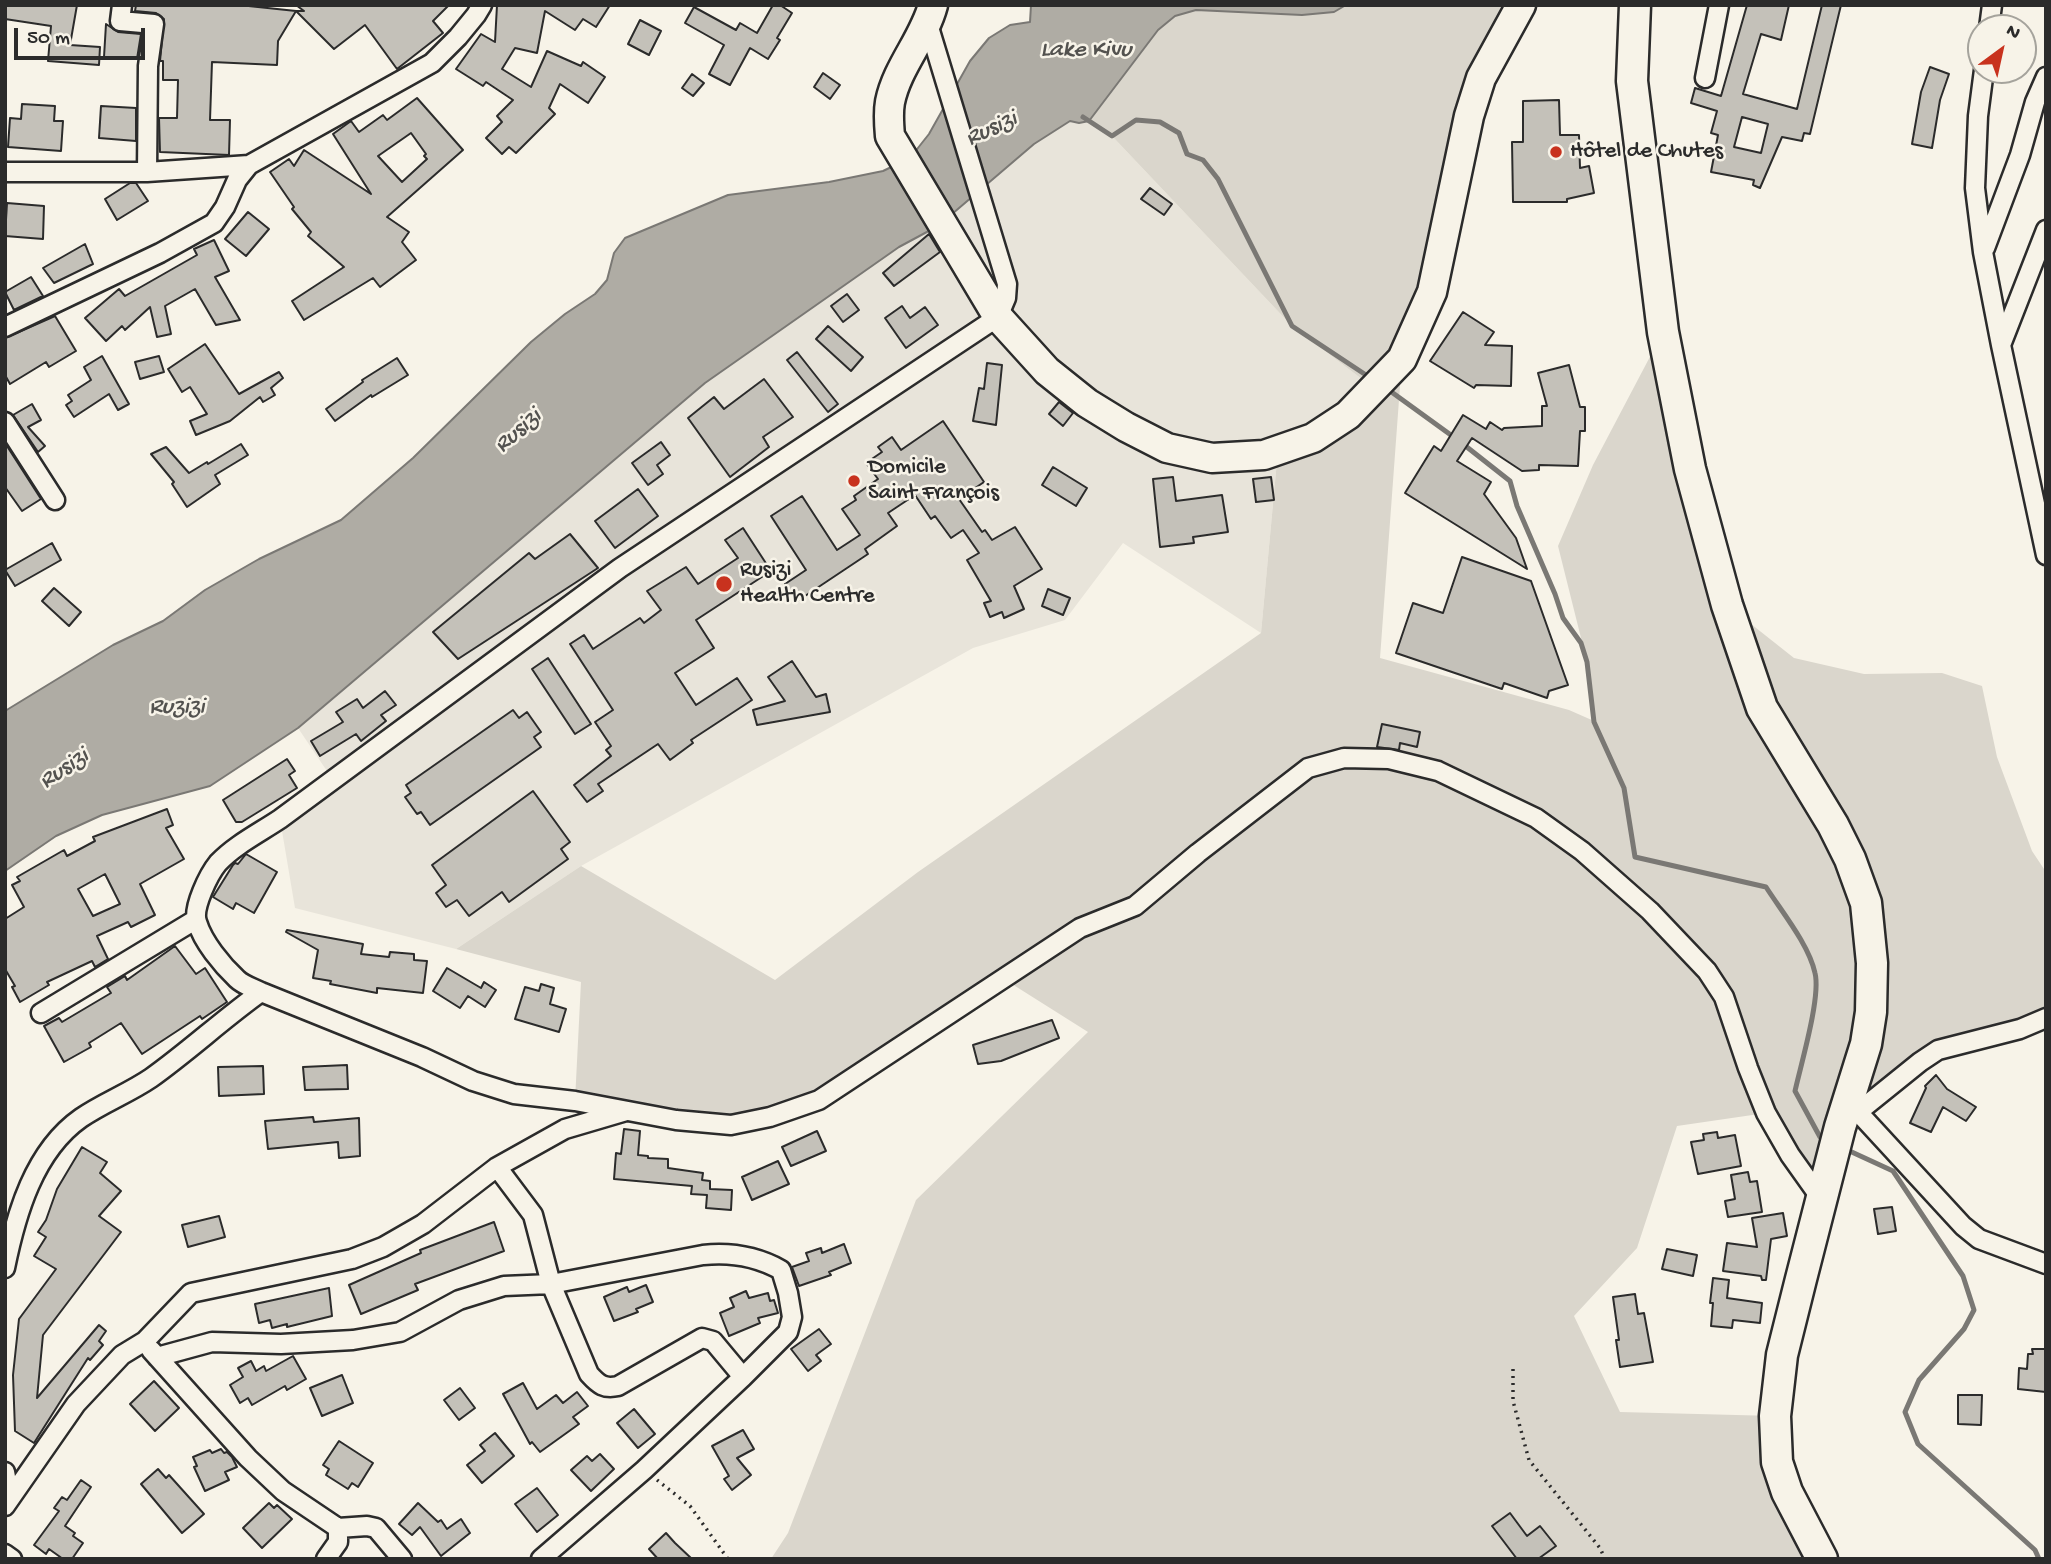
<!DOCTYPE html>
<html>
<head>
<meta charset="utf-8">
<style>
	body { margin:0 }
	#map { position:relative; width:2051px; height:1564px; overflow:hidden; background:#f7f3e8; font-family:"Gochi Hand",sans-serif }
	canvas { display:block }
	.frame { position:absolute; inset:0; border:7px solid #2b2b2b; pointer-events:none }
	.north { position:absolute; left:1967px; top:14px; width:70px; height:70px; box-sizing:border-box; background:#f7f3e8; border:2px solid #a5a39c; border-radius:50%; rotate:33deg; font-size:19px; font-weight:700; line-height:28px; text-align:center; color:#2b2b2b }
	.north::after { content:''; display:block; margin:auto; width:24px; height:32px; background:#c8321e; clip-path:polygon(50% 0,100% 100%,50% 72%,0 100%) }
	.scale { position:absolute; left:14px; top:28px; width:131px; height:32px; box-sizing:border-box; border:4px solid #2b2b2b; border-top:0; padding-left:9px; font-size:21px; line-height:24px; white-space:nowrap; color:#2b2b2b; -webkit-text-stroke:5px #f7f3e8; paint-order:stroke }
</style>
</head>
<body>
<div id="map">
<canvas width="2051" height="1564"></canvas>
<div class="frame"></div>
<div class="north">N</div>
<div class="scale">50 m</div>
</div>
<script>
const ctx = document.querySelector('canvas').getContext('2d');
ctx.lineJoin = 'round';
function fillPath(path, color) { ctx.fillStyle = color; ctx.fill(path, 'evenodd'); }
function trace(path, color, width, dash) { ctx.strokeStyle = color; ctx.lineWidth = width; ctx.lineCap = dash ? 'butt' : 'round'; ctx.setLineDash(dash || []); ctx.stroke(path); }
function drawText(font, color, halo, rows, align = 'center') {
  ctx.font = font + ' "Gochi Hand",sans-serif'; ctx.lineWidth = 5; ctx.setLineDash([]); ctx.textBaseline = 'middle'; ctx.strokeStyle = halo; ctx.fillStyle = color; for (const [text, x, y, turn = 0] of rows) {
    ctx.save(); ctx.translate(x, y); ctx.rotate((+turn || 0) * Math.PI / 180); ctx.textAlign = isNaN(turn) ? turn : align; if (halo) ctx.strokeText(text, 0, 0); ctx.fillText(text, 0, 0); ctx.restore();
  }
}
fillPath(new Path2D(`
	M1071,121L1079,123L1089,121L1112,136L1292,326L1375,389L1278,450L1261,633L1123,543L1065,620L973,648L581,866L456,949L295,908L280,819L333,780L298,728L705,383L899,247L938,226L1034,144Z`), '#e8e4da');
fillPath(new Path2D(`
	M1346,5H1521L1498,45L1402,359L1380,658L1569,710L1594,721L1587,662L1558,546L1593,465L1663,332L1727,605L1794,658L1864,674L1942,673L1982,686L1997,757L2032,851L2046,872V1018L1951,1046L1858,1112L1822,1200L1766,1113L1677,1126L1637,1248L1574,1316L1620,1412L1775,1416L1822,1559H771L788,1533L916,1200L1088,1032L1004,979L853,1079L731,1125L575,1101L581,982L456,949L581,866L775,980L918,872L1261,633L1278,450L1375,389L1292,326L1112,136L1089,121L1158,30L1175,16L1196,10L1302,15L1334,12Z`), '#dad6cc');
const water = new Path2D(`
	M1031,5H1346L1334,12L1302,15L1196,10L1175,16L1158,30L1089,121L1079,123L1070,121L1034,144L938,226L899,247L705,383L298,728L210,786L102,815L56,836L5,871V711L113,645L163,621L205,590L259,559L341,520L413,458L531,342L565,314L595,294L607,280L614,253L625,238L728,195L829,182L883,171L910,158L929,134L970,61L989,38L1010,25L1030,22Z`);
fillPath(water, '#afaca4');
trace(water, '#7a7874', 2);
trace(new Path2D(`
	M1083,117L1112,136L1136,120L1160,122L1179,133L1187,154L1203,160L1218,179L1292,326L1372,379
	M1386,388L1455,438
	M1463,444L1510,481L1517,506L1555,594L1563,618L1581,643L1587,662L1594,722L1624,788L1635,857L1766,887C1782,912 1809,945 1815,973C1821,997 1801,1064 1795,1091L1820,1137L1828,1141
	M1843,1148L1893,1171L1963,1276L1974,1310L1964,1329L1919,1380L1905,1412L1918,1444L2035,1550L2039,1559`), '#7a7874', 5);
const building = new Path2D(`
	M5,5H77L70,45L100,47L99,65L48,61L51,26L5,19Z
	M136,5H239L296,11L278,41L277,65L212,62L210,120H230L229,155L160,152L159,118H177L178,80H163V61H160L164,19L156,13L135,11Z
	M296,5H449L433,21L443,33L397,69L365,25L334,49L296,11H304Z
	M497,5H610L596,27L583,19L575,30L545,11L537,53L515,48L502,69L531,87L547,51L581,66L583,62L605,77L588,103L560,84L549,108L555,114L516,153L509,147L502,154L486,138L502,122L497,116L513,100L486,82L483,86L456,69L481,34L495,42Z
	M773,5H780L792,13L777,38L780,40L768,59L750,48L730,85L709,74L724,45L685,23L694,7L736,30L740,23L757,33Z
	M1747,5H1789L1781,40L1761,34L1743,94L1797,109L1822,5H1841L1810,134L1804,133L1802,141L1782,137L1760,188L1753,185L1754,180L1711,172L1718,135L1711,133L1717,111L1691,103L1695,88L1721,96ZM1742,117L1768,124L1761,153L1734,147Z
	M640,20L661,31L649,55L628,44Z
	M106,24L118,32L141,34L137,59L104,57Z
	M1930,67L1949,74L1940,100L1932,148L1912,144L1921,92Z
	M823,73L840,85L830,99L814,87Z
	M692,74L704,83L693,96L682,88Z
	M417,98L463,150L387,217L409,232L402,242L416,260L380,287L373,278L304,320L292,301L344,267L308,236L311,232L292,209L294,207L270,172L289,159L294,166L304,150L371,194L333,134L351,121L359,132L383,115L387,120ZM411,133L426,154L424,156L427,159L402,182L378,156Z
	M1559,100L1560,135H1579L1580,168L1589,166L1594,193L1567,199V202H1513L1512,142H1523V101Z
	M22,104L55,106L54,121H63L61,151L8,147L10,118L21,119Z
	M101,106L136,108V141L99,138Z
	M130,183H136L148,201L117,220L105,199Z
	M1150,188L1172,204L1164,215L1141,199Z
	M7,203L44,206L43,239L5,236Z
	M248,212L269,229L246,256L225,239Z
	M929,234L940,252L894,286L883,273Z
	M214,240L229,271L215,277L240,320L216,325L195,289L165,306L171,334L157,337L150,307L125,330L122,326L106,341L85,318L119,289L125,296L197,255L194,249Z
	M85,244L93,264L54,283L43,268Z
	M31,277L43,296L14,310L5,292Z
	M847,294L859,310L843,322L831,306Z
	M902,306L910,318L925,307L938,325L906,348L885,318Z
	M1463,312L1494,332L1485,345L1512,346L1511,386L1476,385L1474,388L1430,361Z
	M55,316L76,351L49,367L46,362L10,384L5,375V338Z
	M828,326L863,357L851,371L816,339Z
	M205,344L239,394L279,372L283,378L271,388L275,395L263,402L260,397L230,421L196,435L190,421L207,414L190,387L182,392L168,369Z
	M797,352L838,404L828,412L787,360Z
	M102,356L129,404L118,410L109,394L74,417L66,405L72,401L68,395L91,380L84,367Z
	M159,356L164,372L140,379L135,362Z
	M397,358L408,375L372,397L371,395L335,421L326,409L363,382L362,380Z
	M987,363L1002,365L996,425L973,421L979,388L984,389Z
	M1569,365L1580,407H1585V431H1580L1578,466L1539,465V470L1522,471L1472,438L1457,461L1491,482L1484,494L1516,538L1527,569L1405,493L1434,446L1441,451L1463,415L1486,429L1490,422L1502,430L1504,428L1542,426V406H1547L1538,373Z
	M764,379L793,417L763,437L769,447L730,477L688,418L714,397L724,409Z
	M1059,402L1073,413L1063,426L1049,414Z
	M32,404L41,420L28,427L45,446L38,452L13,415Z
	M943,421L984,482L959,499L982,532L985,530L992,540L1015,527L1042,569L1014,586L1024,609L1004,618L1002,612L990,617L984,603L991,601L967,560L979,553L963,530L951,538L935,516L931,519L915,495L888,513L897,526L865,549L868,554L796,602L785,584L806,570L771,516L802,496L837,550L860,535L842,509L856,500L854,496L878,479L866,463L882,452L878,447L892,437L901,450Z
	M661,442L670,455L657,465L663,474L648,485L632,463Z
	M5,443L41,499L22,511L5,487Z
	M241,444L248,455L215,475L220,484L187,507L172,484L174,482L151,454L166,447L189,473L207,462L208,464Z
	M1053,467L1087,488L1076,506L1042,485Z
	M1173,477L1176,501L1222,495L1228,532L1193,537L1194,543L1160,547L1153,479Z
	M1271,477L1274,500L1256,502L1253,479Z
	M638,489L658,516L615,548L595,521Z
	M743,528L771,571L696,620L714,648L675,673L696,705L737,678L752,700L691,740L693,743L670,760L658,744L598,784L603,791L587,802L574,785L611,756L606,750L611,746L595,722L613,710L570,644L584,635L593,649L640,618L644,623L661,610L647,591L686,567L698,584L738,558L725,540Z
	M570,534L598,568L458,659L433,632L529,553L535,559Z
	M52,543L61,560L15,586L5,570Z
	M1462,557L1531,581L1568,685L1549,691L1547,698L1504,683L1502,689L1396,653L1413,603L1443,613Z
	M54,588L81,612L69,626L42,601Z
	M1048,589L1070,598L1063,615L1042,606Z
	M548,658L591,724L575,734L532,669Z
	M792,661L816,697L826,694L830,712L757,725L753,710L785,701L768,677Z
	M385,691L396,705L381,715L386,721L361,741L356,734L320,756L311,741L343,722L336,712L357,699L363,708Z
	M513,710L519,718L527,712L541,732L534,737L541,747L430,825L421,812L417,814L405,797L411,793L406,785Z
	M1382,724L1420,732L1417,747L1400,743L1399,750L1377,747Z
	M287,759L295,771L289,775L297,788L242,822H236L223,800Z
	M533,791L570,842L561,849L568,859L509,902L502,892L469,916L457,900L446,907L436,893L446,885L432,865Z
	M167,809L173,825L166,828L184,859L140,884L155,915L131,927L128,922L97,936L108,959L95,967L92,961L47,982L49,985L20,1002L12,987L15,986L5,969V919L24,907L12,885L20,881L17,877L64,850L67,856L95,841L93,837ZM105,874L120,904L93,916L78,889Z
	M246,854L277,872L254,913L236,903L233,909L213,897L233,865L235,863L238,864Z
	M287,930L363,944L361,954L389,957L390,952L414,954V960L427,961L423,993L377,988V993L330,984L331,981L313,978L318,950L286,932Z
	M175,946L196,974L205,968L227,1002L202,1019L200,1016L142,1054L121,1023L89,1043L91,1047L64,1062L44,1026L59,1018L62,1022L111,993L107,987L125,976L127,980Z
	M447,968L481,988L484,982L496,990L485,1007L468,996L460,1008L433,991Z
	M541,984L554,988L550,1004L566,1009L559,1032L515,1019L525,987L539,991Z
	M1052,1020L1059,1038L1001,1061L978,1064L973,1045Z
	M347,1065L348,1089L305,1090L303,1067Z
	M263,1066L264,1094L219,1096L218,1067Z
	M1936,1075L1947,1089L1976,1107L1966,1121L1943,1107L1931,1132L1910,1123L1926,1088L1925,1086Z
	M313,1117L314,1122L359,1118L360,1156L339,1158L338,1142L268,1149L265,1121Z
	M624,1129L640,1131L638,1155L648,1156V1158L668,1159V1168L703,1173L702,1180L710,1181V1189L732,1190L731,1210L706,1208L707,1195L691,1194L692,1186L614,1179L616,1153L621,1154Z
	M817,1131L826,1151L791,1166L782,1147Z
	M1717,1132L1718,1138L1735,1135L1741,1166L1698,1174L1691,1142L1704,1140L1703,1134Z
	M82,1147L107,1162L100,1173L121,1191L99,1216L121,1232L43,1335L37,1398L99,1325L106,1331L99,1341L103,1345L90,1360L88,1358L34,1443L15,1431L13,1375L19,1319L56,1269L34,1256L46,1237L38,1232L46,1220L57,1189Z
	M778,1161L789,1184L752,1200L742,1177Z
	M1748,1172L1750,1182L1757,1181L1762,1212L1728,1217L1725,1201L1735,1199L1731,1175Z
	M1892,1207L1896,1231L1878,1234L1874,1209Z
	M1783,1213L1787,1236L1771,1239L1766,1280H1762L1761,1276L1723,1271L1727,1243L1757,1247L1752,1218Z
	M219,1216L225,1237L188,1247L182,1225Z
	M494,1222L504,1251L415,1284L418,1290L361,1314L349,1285L421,1253L420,1250Z
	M844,1244L851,1263L829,1272L831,1275L799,1286L792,1267L809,1261L806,1253L821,1248L822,1253Z
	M1667,1249L1697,1255L1693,1276L1662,1269Z
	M1713,1278L1729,1280L1727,1298L1762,1303L1760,1323L1733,1320L1732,1328L1711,1326L1713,1303H1710Z
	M646,1285L653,1302L636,1309L638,1312L614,1321L604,1297L627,1287L629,1292Z
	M329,1288L332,1316L287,1327V1324L272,1328L270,1320L259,1323L255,1304Z
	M746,1291L749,1298L768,1293L770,1301L774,1300L778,1313L758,1318L760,1323L729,1336L720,1313L734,1307L730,1298Z
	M1635,1294L1638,1314L1644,1313L1653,1362L1620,1367L1616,1340H1619L1613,1297Z
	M819,1329L831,1344L816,1355L821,1361L808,1371L791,1349Z
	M2032,1349H2046V1392L2018,1389L2019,1368L2027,1369L2028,1354H2033Z
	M293,1356L306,1379L287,1390L285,1386L252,1405L248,1398L240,1403L230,1385L243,1377L238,1368L251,1361L256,1371L264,1366L266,1371Z
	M342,1375L353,1403L322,1416L310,1388Z
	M154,1381L179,1408L155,1431L130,1404Z
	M523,1383L537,1409L556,1395L563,1403L577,1392L588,1406L573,1417L579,1424L540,1452L532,1442L530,1444L503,1394Z
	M460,1388L475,1408L459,1420L444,1400Z
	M1958,1395H1982L1981,1425L1958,1424Z
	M634,1409L655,1434L638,1448L617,1423Z
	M743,1430L754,1449L737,1458L751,1475L732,1490L724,1479L729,1476L712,1446Z
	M495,1433L514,1456L482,1483L467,1465L485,1451L480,1445Z
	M339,1441L373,1463L358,1487L352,1483L348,1489L326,1475L329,1469L323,1465Z
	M221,1449L224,1453L227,1452L232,1457L237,1467L225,1472L229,1480L205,1491L194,1467L197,1466L193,1457L210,1450L212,1453Z
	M600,1454L614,1469L591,1491L571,1470L587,1456L592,1461Z
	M158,1469L166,1478L169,1475L204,1514L182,1533L141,1484Z
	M81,1480L91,1487L65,1526L75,1533L73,1536L83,1543L72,1559H63L49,1549L46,1554L34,1545L59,1511L54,1508L62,1497L67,1500Z
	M537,1488L558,1515L537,1532L515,1504Z
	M269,1503L274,1508L277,1505L292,1519L262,1548L243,1528Z
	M418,1503L438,1522L441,1520L447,1529L461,1519L470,1533L441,1556L420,1527L412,1535L399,1524Z
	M1510,1513L1527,1536L1540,1526L1556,1546L1538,1559H1517L1492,1526Z
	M666,1533L675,1543L692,1559H658L649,1549Z`);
fillPath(building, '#c4c1b9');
trace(building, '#2b2b2b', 2);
const minor = new Path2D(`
	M122,5L120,21L154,24L148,66L147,172
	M928,24L1007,284L1006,298L998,317L620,568L280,819C259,833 235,845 218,863C209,874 192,908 197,922C203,942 222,965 237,979C243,985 253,988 261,992L422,1057L473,1081L514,1094L575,1101L676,1120L731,1125L770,1117L819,1100L1080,928L1135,906L1198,853L1308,768L1344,758L1389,759L1438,771L1536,818L1582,851L1650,911L1707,971L1724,997L1748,1068L1766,1113L1790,1155L1822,1200
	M1989,28L1992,5
	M1984,70L1978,116L1975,188L1983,252L2001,345L2046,555
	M1705,78L1719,5
	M5,172H147L249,165L432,63L458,37L476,15L482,5
	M1985,248L2020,155L2035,102L2046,77
	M5,327L160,253L214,223L225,207L237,180L249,165
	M2001,345L2046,230
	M5,422L55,500
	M41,1013L195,920
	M1846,1106L1858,1112L1963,1226L1979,1239L2046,1264
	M1858,1112L1920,1062L1938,1050L2020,1029L2046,1018
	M497,1167L533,1215L551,1284L589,1374C599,1385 604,1389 618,1386L702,1338L713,1341L743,1377
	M5,1268C16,1214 34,1151 81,1118C103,1103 129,1093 151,1078C189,1051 223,1019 261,992
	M151,1350L248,1458L283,1491L338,1528L367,1526L376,1528L402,1559
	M157,1357L212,1342L281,1344L353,1340L400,1332L459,1300L504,1286L551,1284L703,1255C731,1252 756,1256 781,1270L788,1293L792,1317L788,1332L743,1377L644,1470L541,1559
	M5,1472L10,1498
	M5,1506L76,1404L122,1355L145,1341L191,1293L352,1259L383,1247L423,1224L497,1167L565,1129L626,1111
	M5,1554L12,1559
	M326,1559L338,1542V1528`);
const primary = new Path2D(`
	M933,5C924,39 897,67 890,102C888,113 889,125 890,136L998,317L1047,371L1087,403L1126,427L1167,448L1212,458L1264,455L1313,438L1348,415L1402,359L1432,292L1469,116L1481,78L1521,5`);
const trunk = new Path2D(`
	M1635,5L1632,81L1663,332L1690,469L1727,605L1762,708L1833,825L1850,859L1866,903L1872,963L1871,1012L1866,1044L1840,1127L1801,1279L1782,1355L1775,1416L1777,1462L1787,1492L1822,1559`);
trace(minor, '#2b2b2b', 23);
trace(primary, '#2b2b2b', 33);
trace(trunk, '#2b2b2b', 35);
trace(new Path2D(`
	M1513,1369V1401L1529,1460L1600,1548L1605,1559
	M657,1480L690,1506L728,1559`), '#2b2b2b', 3.5, [2, 5]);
trace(minor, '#f7f3e8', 18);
trace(primary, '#f7f3e8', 28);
trace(trunk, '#f7f3e8', 30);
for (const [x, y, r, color] of [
	[1556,152,7,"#c8321e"],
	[854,481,7,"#c8321e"],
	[724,584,9,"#c8321e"]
]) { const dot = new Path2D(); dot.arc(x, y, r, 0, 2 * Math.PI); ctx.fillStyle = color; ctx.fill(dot); trace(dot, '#f7f3e8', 2.5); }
drawText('23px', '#2b2b2b', '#f7f3e8', [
	["Hôtel de Chutes",1570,152],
	["Domicile",868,468],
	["Saint François",868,494],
	["Rusizi",740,571],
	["Health Centre",740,597]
], 'left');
drawText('italic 24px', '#53524f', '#f7f3e8', [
	["Lake Kivu",1086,51],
	["Rusizi",992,130,-25],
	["Rusizi",519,432,-41],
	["Ruzizi",177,708],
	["Rusizi",65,770,-34]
]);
</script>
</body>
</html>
